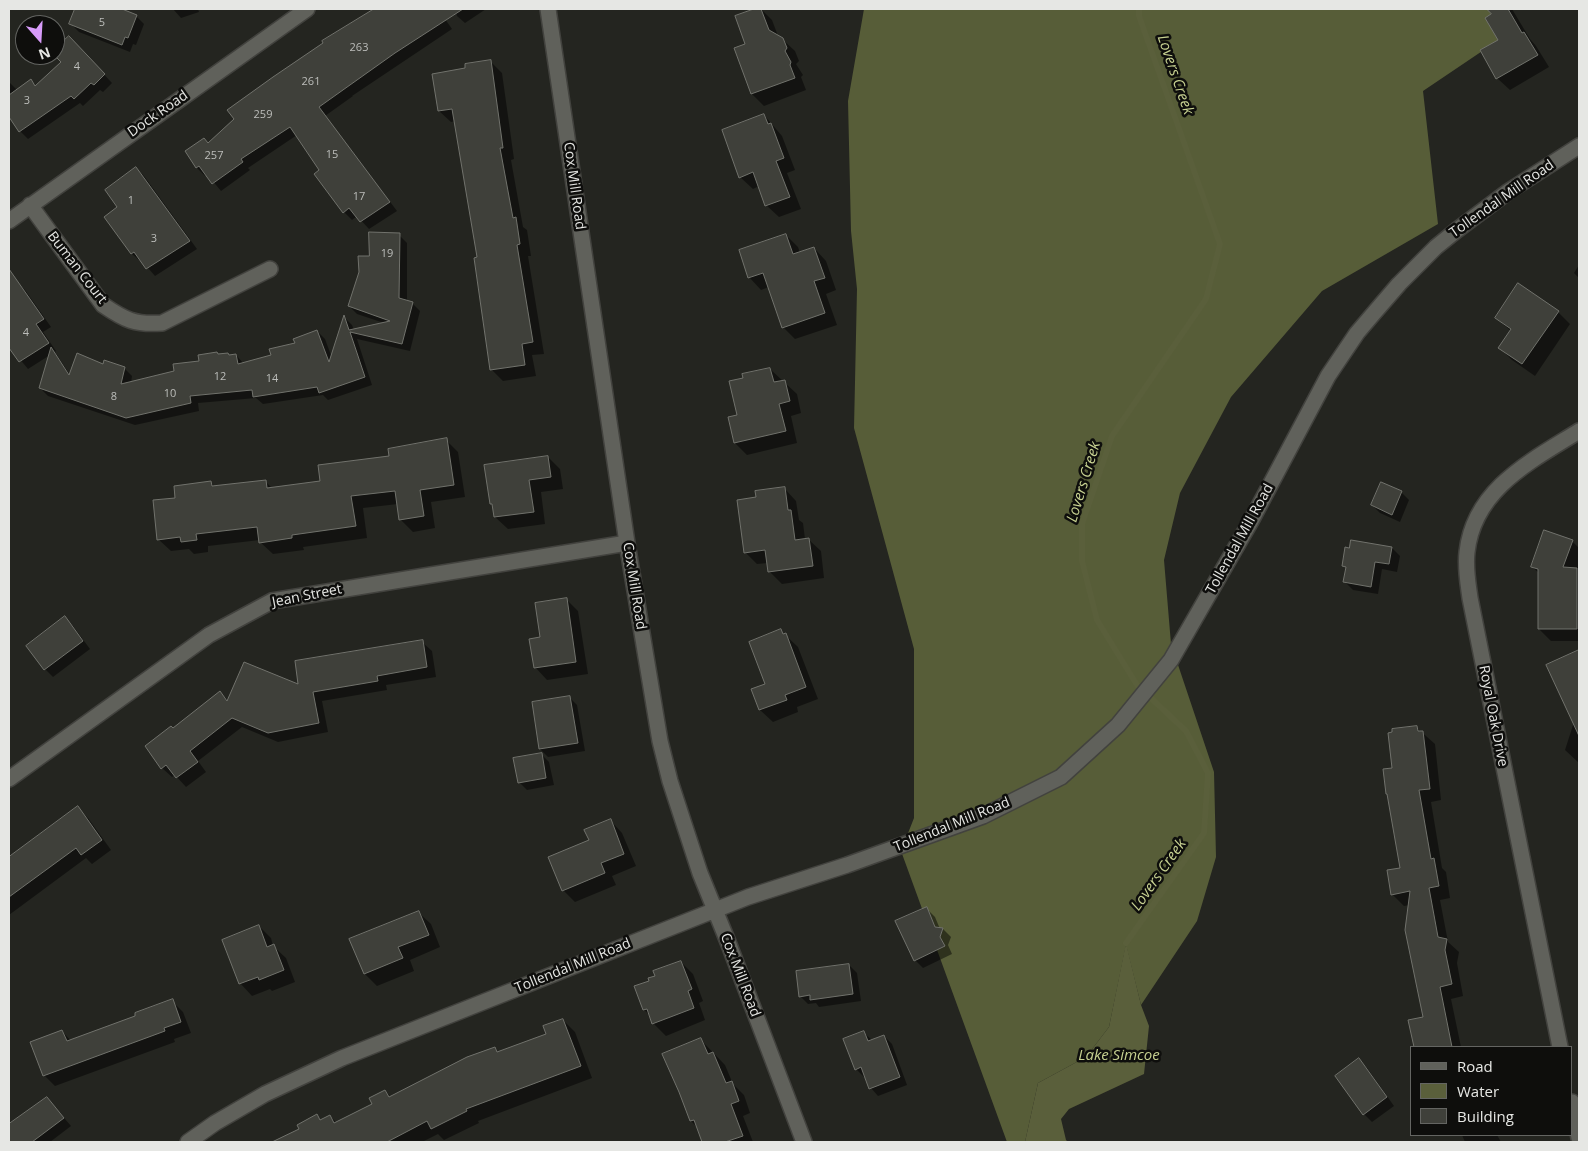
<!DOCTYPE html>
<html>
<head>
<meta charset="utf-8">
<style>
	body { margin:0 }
	#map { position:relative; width:1588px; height:1151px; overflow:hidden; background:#242520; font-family:"Open Sans",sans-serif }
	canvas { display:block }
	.frame { position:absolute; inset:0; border:10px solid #e6e7e4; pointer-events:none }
	.legend { position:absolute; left:1410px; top:1046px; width:162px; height:90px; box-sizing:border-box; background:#0e0e0c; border:1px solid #646562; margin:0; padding:6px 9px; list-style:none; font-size:15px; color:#e6e7e4 }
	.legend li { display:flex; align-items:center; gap:10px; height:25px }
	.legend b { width:25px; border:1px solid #646562 }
	.north { position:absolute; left:15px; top:15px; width:50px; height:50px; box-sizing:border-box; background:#0e0e0c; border:1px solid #646562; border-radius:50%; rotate:161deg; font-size:14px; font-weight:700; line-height:20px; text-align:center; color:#e6e7e4 }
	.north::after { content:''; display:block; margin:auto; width:18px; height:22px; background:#d79bf9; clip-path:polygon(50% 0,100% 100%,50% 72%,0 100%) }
</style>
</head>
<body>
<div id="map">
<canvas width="1588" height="1151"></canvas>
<div class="frame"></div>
<ul class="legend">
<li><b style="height:6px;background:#60615b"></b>Road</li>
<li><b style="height:14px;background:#5a5f3b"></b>Water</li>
<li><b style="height:14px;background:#3f403a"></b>Building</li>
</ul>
<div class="north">N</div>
</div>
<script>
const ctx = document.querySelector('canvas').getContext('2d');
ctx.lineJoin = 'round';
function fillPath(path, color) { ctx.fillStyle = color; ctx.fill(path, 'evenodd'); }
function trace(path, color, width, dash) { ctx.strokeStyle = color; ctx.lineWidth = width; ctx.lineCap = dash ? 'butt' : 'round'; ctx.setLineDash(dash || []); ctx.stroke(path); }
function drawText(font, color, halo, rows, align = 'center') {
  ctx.font = font + ' "Open Sans",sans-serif'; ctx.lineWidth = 5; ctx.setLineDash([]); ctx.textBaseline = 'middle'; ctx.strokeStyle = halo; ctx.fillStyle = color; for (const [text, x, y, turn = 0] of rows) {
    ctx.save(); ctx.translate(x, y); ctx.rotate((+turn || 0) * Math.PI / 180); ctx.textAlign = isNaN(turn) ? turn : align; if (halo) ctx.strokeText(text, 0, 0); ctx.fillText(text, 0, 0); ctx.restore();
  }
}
fillPath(new Path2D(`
	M864,9H1491L1509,33L1423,91L1438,224L1322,291L1231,397L1180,493L1164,560L1171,644L1214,772L1216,857L1197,921L1141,1005L1126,945L1109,1027L1086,1057L1038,1083L1025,1142H1007L901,851L914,818V649L854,428L857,289L851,231L848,101Z`), '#575d38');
fillPath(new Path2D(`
	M1126,943L1141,1005L1149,1026L1144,1074L1069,1109L1061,1119L1066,1140L1068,1142H1025L1038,1083L1086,1057L1109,1027Z`), '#5a5f3b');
fillPath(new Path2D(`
	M77,9L89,13L91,9H119L136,16L144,24L136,45L133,44L130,52L79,32L71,24Z
	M173,9H198L199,12L181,18Z
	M376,9H438L452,29L352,96H353L325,116L397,211L369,229L357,216L352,220L344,212L321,171L297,135L248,168L250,170L221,191L207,174L205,176L197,168L186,152L208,144L325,43L324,42Z
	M455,9H486L465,23L457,16Z
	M758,9H761L772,20L778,36L782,39L795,51L799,61L796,64L803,75L801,77L806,90L764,106L752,94L736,49L747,45L736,17Z
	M1489,9H1512L1530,39L1536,46L1549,67L1510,90L1497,78L1499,40L1492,15Z
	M69,37L112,83L103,92L100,90L83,106L80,103L28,139L20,131L9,115V82L17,90L31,81L36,87L62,62Z
	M490,61L502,73L514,159L511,160L523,227L527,230L531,256H528L544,354L532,355L536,376L503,381L492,370L479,258L456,121L451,122L439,111L468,69Z
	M764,115L782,136L795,170L787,173L801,209L779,217L766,205L759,186L753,189L740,177Z
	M136,168L144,176L197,249L155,276L141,260L140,261L132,254L119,208Z
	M399,235L407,243V301L412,303L420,311L410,351L357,339L372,385L328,400L323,395L263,404L256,398L198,403L199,411L135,425L48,396L40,388L50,355L28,369L9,346V288L17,282L25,290L51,327L43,332L56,351L55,352L70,375L103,366L124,368L132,376L131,383L176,372L219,355H236L244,364L272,356L296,344L317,331L325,339L332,358L345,318L352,325L354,330L384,323L357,314L349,306L370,257Z
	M786,235L798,247L800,253L814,248L826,261L836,290L826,294L837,325L795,339L783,327L769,287L761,290L749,277Z
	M1579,265V278L1574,273Z
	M1558,312L1570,324L1535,376L1512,360L1500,348L1511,331L1496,318Z
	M770,369L797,394L801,413L791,416L797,443L747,455L735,443L744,379Z
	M446,440L458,452L465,497L431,502L435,528L413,532L400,519L398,504L363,508L367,538L303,547L304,550L273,554L260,542V540L208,546V552L194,554L189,549L171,551L158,539L177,499L211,483L216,487L266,482L273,489L322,482L391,457Z
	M548,457L560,469L563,489L541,492L545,524L508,529L495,517L494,507L491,504Z
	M784,488L796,501L799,520L803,523L805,539H808L821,551L824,578L782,584L769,571L768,563L757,564L745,552L758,498Z
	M1401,492L1409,500L1400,522L1380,513L1372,505Z
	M1572,541L1579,548V641H1551L1539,629V573L1532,567Z
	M1392,548L1400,556L1397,572L1382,569L1378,594L1353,590L1345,582L1347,569L1343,565Z
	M566,599L578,611L588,674L547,680L535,667L542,638Z
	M65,618L73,626L90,649L53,677L45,669Z
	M781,631L798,647L818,699L797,707L798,712L773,722L760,710L753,690L766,684Z
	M422,642L432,651L436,677L386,685L387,690L322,701L328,732L278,742L242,727L198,761L206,772L186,787L175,775L172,777L162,768L146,746L173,730L220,693L229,701L300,686Z
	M1579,651V763L1565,750L1574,722L1548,666Z
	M569,697L577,705L585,751L548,757L540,749L533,703Z
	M1417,728L1435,744L1441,800L1431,802L1442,868L1446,872L1450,898L1440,900L1448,942L1459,952L1457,963L1463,996L1451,999L1461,1047H1415L1410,1021L1424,1018L1410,905L1404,906L1392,894L1401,869L1394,769Z
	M541,754L549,762L554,785L527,790L519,782Z
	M78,808L88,818L111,850L92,864L86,858L9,915V861Z
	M610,820L622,833L636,866L612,876L616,885L575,902L563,890L590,841Z
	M927,909L935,917L940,929H943L951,937L948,945L952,954L923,968L915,960Z
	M418,912L431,924L440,947L410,960L414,971L377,986L365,974L351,940Z
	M259,926L271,938L273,946L286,958L295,982L272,991L270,989L252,996L240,983Z
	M681,962L693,974L703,1001L699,1003L705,1020L666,1036L654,1024L651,1016L644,1010L650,981Z
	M849,965L857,973L861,1001L819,1007L816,1003L808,1004L800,996Z
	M172,1001L183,1012L191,1033L174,1039L175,1042L55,1086L44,1075L62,1031L71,1041L137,1016Z
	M563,1020L575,1032L592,1078L478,1121L479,1123L444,1140L438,1134L422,1142H285L283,1138L300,1129L317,1116L322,1121L330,1116L337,1123L373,1104L385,1091L391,1097L495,1048L499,1053L548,1035Z
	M864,1033L872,1040L884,1036L892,1044L907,1085L878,1096L871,1088L866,1076L864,1077L856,1069Z
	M701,1040L725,1065L733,1084L744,1095L750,1113L743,1116L753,1142H703L697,1127L691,1121Z
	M1359,1060L1367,1068L1394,1106L1372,1122L1364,1114Z
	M47,1098L71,1126L50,1142H9V1126Z
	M1462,1135H1497L1501,1142H1465Z`), '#0007');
trace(new Path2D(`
	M1126,943L1204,833L1208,773L1186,731L1137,685L1097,620L1082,561V524L1112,436L1206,299L1220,244L1139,16V9`), '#5a5f3b', 6);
const building = new Path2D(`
	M75,9H122L137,15L128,38L125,37L122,45L69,24Z
	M374,9H463L395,53L319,107L390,202L360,222L349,208L343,213L314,174L319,170L290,127L241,159L243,162L212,184L199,166L196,168L185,151L204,138L208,143L234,119L227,110L273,77L323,43L322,41Z
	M754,9H761L769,30L783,38L787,48L785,51L791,62L790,65L795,78L751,94L734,48L745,44L735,16Z
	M1487,9H1508L1522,33L1524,32L1538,55L1496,79L1480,50L1498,40L1485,18L1491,14Z
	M69,36L105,74L94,85L91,83L74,99L71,96L19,132L9,117V95L31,79L35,86L61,62L54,55L55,49Z
	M491,60L503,148H500L513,218L516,217L520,244L517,245L533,342L522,344L525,365L490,370L474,258L477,257L452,109L438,111L432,74L465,68V64Z
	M764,114L768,124L771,123L784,158L776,161L790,197L765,206L753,172L739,178L722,130Z
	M136,167L190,241L146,269L134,252L131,254L104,217L117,207L105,190Z
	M369,232L400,233L399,298L413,302L402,344L350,332L365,377L319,393L317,387L253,397L252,390L190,396L191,403L126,418L39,388L51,347L69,375L77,353L103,364L104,360L125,367L121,384L174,371L173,364L199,361L198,355L217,352L218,354L228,353L229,355L236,354L238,364L271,355L269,349L295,343L293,339L317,330L329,362L344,315L349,330L390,321L348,306L359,272L358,256H369Z
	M786,234L793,254L814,247L825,278L814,281L825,313L782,328L763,273L748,278L739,250Z
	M9,269L44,319L36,324L49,343L19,362L9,348Z
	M1518,283L1559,311L1522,364L1498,348L1511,329L1495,318Z
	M770,368L774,382L785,380L790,401L779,404L786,431L734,443L728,417L737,415L729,381L743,378L742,374Z
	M447,438L454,485L420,490L424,516L399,520L395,491L351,496L356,526L292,535V538L259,543L257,527L196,534L197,540L181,542L180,537L157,540L153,500L175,498L174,486L211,481L212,486L266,480L267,488L320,481L318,465L389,456L388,449Z
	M548,456L551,477L529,480L534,512L494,517L492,504H490L484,465Z
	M1381,482L1402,491L1392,515L1371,505Z
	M785,487L788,510H791L795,540L809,538L813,566L768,572L765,550L744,553L737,500L756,497L755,491Z
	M1544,530L1573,540L1563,567L1577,568V629H1538V569L1531,567Z
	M1351,540L1392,547L1389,564L1375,562L1371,587L1343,582L1346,567L1342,566L1345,547L1349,548Z
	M567,598L576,662L534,668L529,639L540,637L535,603Z
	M65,616L83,641L44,670L26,646Z
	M781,629L783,634L786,633L806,687L785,695L787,700L759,710L751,689L765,684L749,642Z
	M423,640L427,667L377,676L378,681L313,692L319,723L268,733L232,718L190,751L198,762L176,778L166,765L161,769L145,746L171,726L173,728L220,691L227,701L244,662L298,684L295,661Z
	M1579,650V736L1546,665Z
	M570,696L578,743L539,749L532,702Z
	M1417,726L1418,731H1423L1430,789L1419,790L1431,859L1434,858L1439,886L1429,888L1438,937L1447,939L1445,950L1452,984L1440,987L1452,1047H1414L1408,1020L1423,1017L1405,930L1410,891L1391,895L1387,870L1400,868L1387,794H1386L1383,769L1392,768L1388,733L1392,732V729Z
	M542,753L546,778L518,783L513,758Z
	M78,806L102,840L81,855L76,848L9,897V857Z
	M611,819L624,854L601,863L605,873L562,891L548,857L589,840L584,830Z
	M927,907L935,927L943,928L940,937L945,946L914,961L895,921Z
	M419,911L429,935L398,947L403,958L364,974L349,939Z
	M259,925L267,947L274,944L284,970L259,980L258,977L239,984L222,940Z
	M681,961L692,989L688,991L694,1008L652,1024L647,1009L643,1010L634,986L649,981L648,978L655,976L653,971Z
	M849,964L853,994L810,1000V995L799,997L796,971Z
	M173,999L181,1022L164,1028L165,1031L43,1076L30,1042L62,1030L67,1041L135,1016V1013Z
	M563,1019L581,1066L466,1109L467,1111L431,1129L427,1121L387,1142H272L299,1129L297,1125L317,1114L320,1120L330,1115L334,1123L372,1104L369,1098L385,1090L389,1097L467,1057L495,1047L497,1052L546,1034L543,1026Z
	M864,1031L868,1041L884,1035L900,1077L869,1089L861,1067L855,1070L843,1039Z
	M701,1038L708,1054L713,1052L726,1083L732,1081L739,1101L731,1104L743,1136L725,1142H702L694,1120L690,1121L679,1092L662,1054Z
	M1359,1058L1387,1097L1363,1115L1335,1076Z
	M47,1097L64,1118L32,1142H9V1124Z`);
fillPath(building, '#3f403a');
trace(building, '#71726c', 1);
const minor = new Path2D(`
	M548,9L627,543L660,741L670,781L700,873L728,942L804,1142
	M30,205L103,305C125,320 135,325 162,323L270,269
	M9,221L307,9
	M9,779L209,635L272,601L627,543
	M1560,1047L1470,598C1468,583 1465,568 1467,552C1474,489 1531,461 1579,431
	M1572,1102L1579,1138
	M188,1142L215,1123L265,1094L342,1058L748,897L847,865L983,816L1061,777L1118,725L1171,660L1251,521L1328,376L1357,333L1374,313L1399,284L1436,247L1457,230L1509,191L1579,146`);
trace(minor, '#42423e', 18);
trace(minor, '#60615b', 15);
drawText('11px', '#bcbdba', null, [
	["5",102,23],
	["263",359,48],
	["4",77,67],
	["261",311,82],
	["3",27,101],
	["259",263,115],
	["15",332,155],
	["257",214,156],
	["17",359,197],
	["1",131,201],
	["3",154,239],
	["19",387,254],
	["4",26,333],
	["12",220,377],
	["14",272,379],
	["10",170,394],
	["8",114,397]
]);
drawText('14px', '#e6e7e4', '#0e0e0c', [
	["Dock Road",158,114,-35],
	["Cox Mill Road",574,186,82],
	["Tollendal Mill Road",1502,199,-35],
	["Buman Court",77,268,52],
	["Tollendal Mill Road",1240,539,-61],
	["Cox Mill Road",634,586,81],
	["Jean Street",307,596,-11],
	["Royal Oak Drive",1493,716,79],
	["Tollendal Mill Road",952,825,-22],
	["Tollendal Mill Road",573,966,-22],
	["Cox Mill Road",740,975,69]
]);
drawText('italic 15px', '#c7d191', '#0e0e0c', [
	["Lovers Creek",1175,75,71],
	["Lovers Creek",1084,482,-73],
	["Lovers Creek",1159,875,-55],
	["Lake Simcoe",1119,1056]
]);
</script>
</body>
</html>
